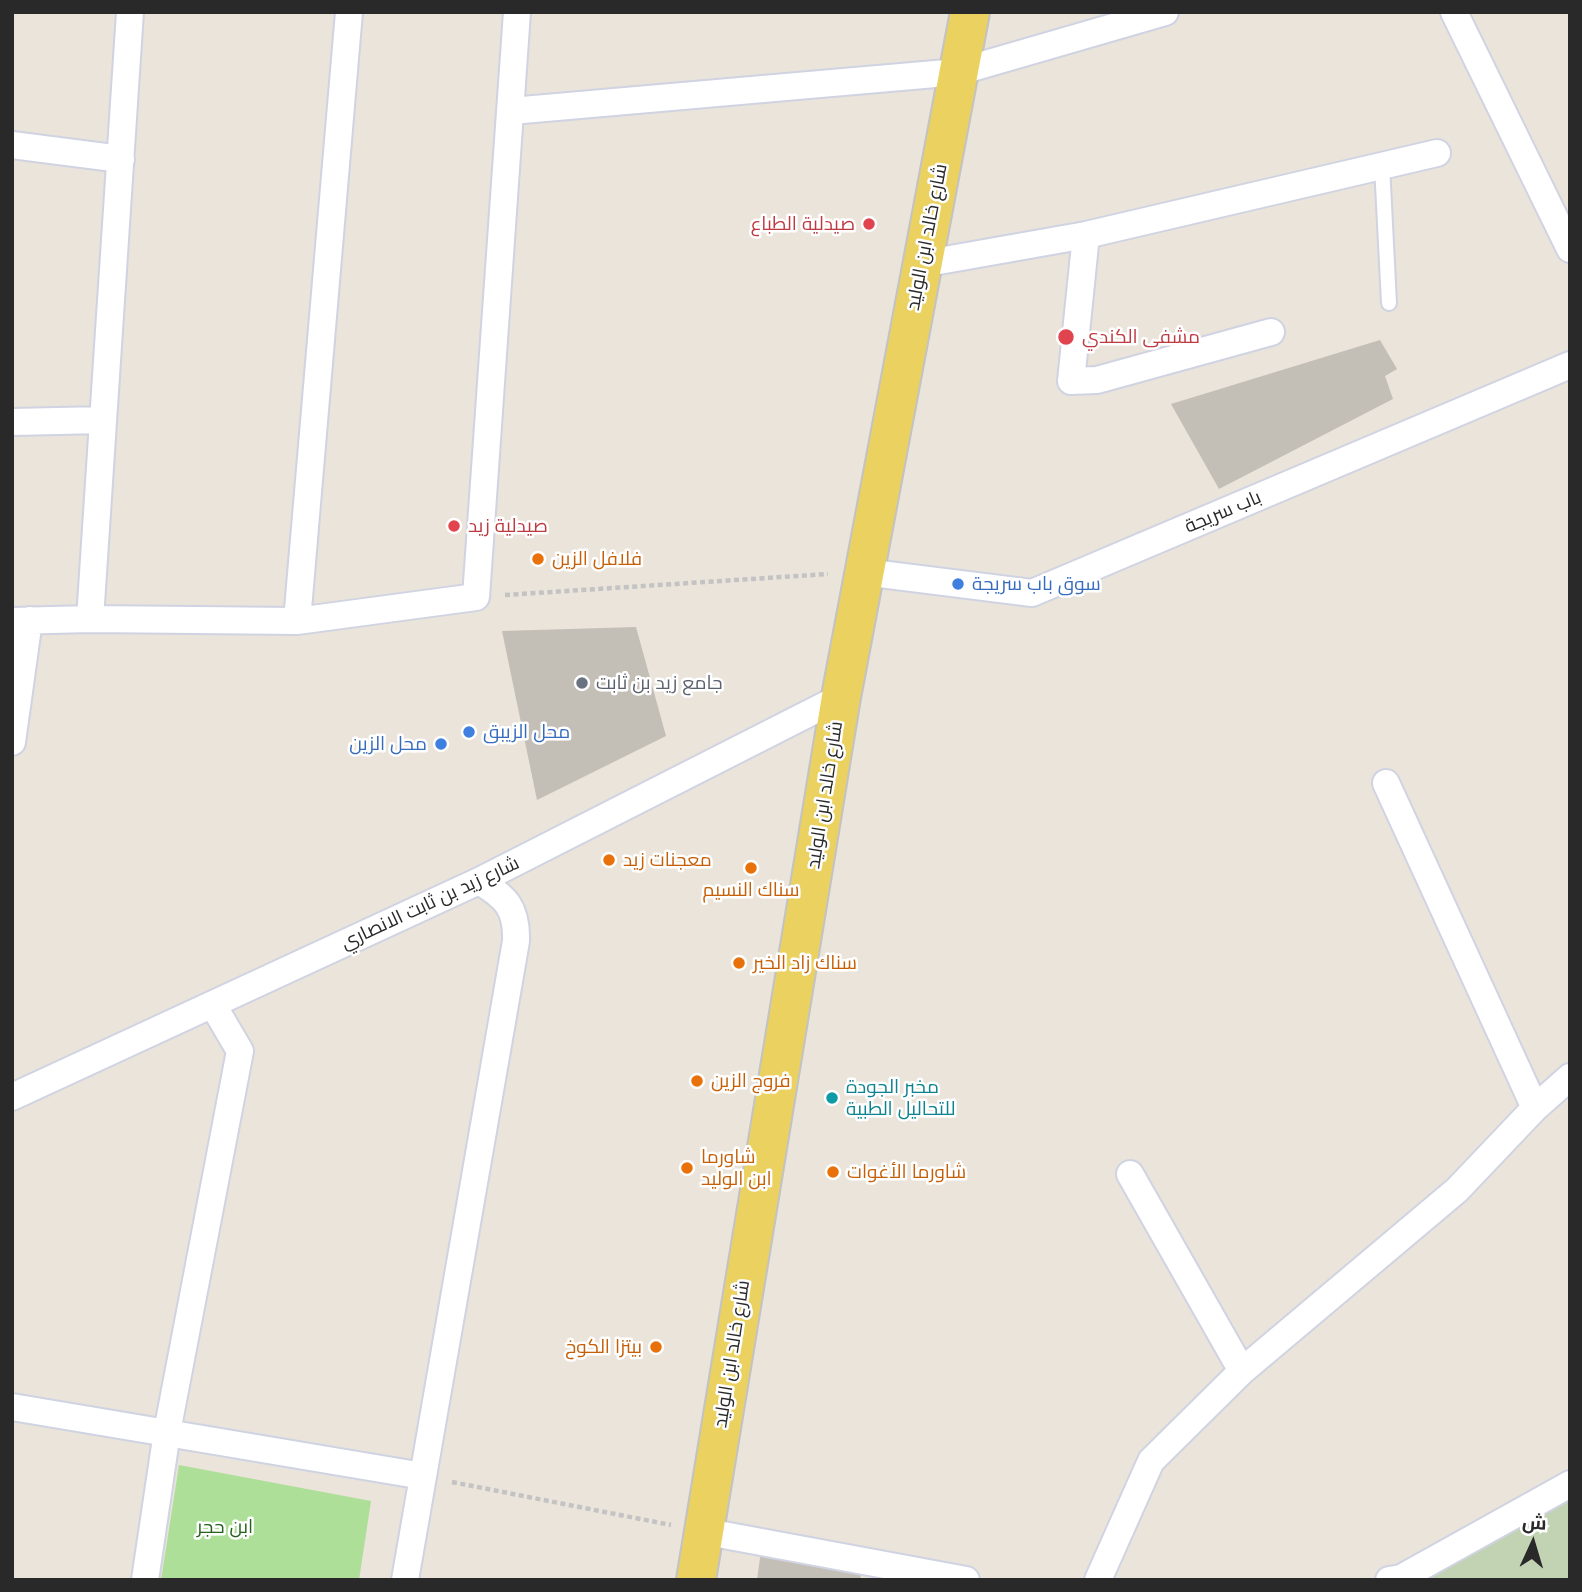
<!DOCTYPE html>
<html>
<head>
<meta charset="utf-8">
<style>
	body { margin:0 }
	#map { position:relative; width:1582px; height:1592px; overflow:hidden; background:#eae4db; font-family:Mulish,Cairo,sans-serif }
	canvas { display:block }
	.frame { position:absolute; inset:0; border:14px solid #292929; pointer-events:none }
	.north { position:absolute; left:1498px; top:1508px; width:70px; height:70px; -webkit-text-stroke:5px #fff; paint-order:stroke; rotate:4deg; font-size:19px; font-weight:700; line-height:28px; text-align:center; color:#292929 }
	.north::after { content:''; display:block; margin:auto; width:24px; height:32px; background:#292929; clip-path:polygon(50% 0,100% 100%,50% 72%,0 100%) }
</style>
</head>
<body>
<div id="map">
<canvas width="1582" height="1592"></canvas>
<div class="frame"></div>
<div class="north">ش</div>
</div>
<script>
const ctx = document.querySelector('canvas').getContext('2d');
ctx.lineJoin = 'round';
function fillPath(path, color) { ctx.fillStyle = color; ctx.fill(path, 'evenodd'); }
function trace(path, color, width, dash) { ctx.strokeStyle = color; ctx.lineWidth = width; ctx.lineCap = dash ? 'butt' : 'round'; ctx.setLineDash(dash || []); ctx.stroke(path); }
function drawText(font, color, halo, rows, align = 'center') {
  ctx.font = font + ' Mulish,Cairo,sans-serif'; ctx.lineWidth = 5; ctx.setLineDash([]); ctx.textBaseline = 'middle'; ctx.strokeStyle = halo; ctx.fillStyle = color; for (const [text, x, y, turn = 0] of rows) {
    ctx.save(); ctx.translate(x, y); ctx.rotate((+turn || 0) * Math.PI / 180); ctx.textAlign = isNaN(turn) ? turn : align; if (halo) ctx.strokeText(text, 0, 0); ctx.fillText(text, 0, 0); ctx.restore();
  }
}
fillPath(new Path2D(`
	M179,1465L371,1501L359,1580H161Z`), '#addf99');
fillPath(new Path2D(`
	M1570,1484V1580H1408Z`), '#c1d3b3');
fillPath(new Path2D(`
	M1380,340L1397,369L1385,376L1393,399L1219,489L1171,404Z
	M636,627L666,736L537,800L502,631Z
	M761,1551L862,1569L860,1580H757Z`), '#c3beb6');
const lane = new Path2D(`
	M1382,165L1389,303`);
const street = new Path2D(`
	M1454,12L1570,249
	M511,111L958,72L1165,12
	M12,145L121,159
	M1086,235L1071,381L1097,380L1271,332
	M922,264L1086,235L1437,153
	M12,422L103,420
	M864,572L1032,593L1570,365
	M90,619L130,12
	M12,621L90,619L297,621L476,597L517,12
	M297,621L349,12
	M12,742L29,620
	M1386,783L1535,1108
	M12,1097L479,881L841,697
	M1130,1174L1242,1371
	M12,1407L423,1476
	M702,1531L966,1580
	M145,1580L167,1432L240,1051L213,1005
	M405,1580L516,941C517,908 506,897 479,881
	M1098,1580L1151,1461L1242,1371L1457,1190L1535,1108L1570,1077
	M1389,1580L1401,1578L1570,1484`);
const primary = new Path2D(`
	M696,1580L841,697L970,12`);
trace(lane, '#d0d3e1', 18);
trace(street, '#d0d3e1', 30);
trace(primary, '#c3c3c3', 42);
trace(new Path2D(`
	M505,595L828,574
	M452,1482L671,1525`), '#c3c3c3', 4.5, [5, 3.5]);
trace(lane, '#fff', 14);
trace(street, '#fff', 26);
trace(primary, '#ead160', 38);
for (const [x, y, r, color] of [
	[869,224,7,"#e0444e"],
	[1066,337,9,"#e0444e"],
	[454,526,7,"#e0444e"],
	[538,559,7,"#e8710a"],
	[958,584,7,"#3f7fe0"],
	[582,683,7,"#6b7280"],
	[469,732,7,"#3f7fe0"],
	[441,744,7,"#3f7fe0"],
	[609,860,7,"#e8710a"],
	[751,868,7,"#e8710a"],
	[739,963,7,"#e8710a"],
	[697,1081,7,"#e8710a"],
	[832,1098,7,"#0f9aa8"],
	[687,1168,7,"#e8710a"],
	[833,1172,7,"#e8710a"],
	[656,1347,7,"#e8710a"]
]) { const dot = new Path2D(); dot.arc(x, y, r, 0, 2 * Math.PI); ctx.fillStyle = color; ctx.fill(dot); trace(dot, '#fff', 2.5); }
drawText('19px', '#be3a42', '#fff', [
	["صيدلية الطباع",855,224,"right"],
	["مشفى الكندي",1082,337],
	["صيدلية زيد",468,526]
], 'left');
drawText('19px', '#292929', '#fff', [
	["شارع خالد ابن الوليد",927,237,-79],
	["باب سريجة",1223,512,-23],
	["شارع خالد ابن الوليد",825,795,-81],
	["شارع زيد بن ثابت الانصاري",430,903,-25],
	["شارع خالد ابن الوليد",732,1354,-81]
]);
drawText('19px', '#c56008', '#fff', [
	["فلافل الزين",552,559],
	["معجنات زيد",623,860],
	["سناك النسيم",751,890,"center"],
	["سناك زاد الخير",753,963],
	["فروج الزين",711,1081],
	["شاورما",701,1157],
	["ابن الوليد",701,1179],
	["شاورما الأغوات",847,1172],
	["بيتزا الكوخ",642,1347,"right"]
], 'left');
drawText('19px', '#366cbe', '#fff', [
	["سوق باب سريجة",972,584],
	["محل الزيبق",483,732],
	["محل الزين",427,744,"right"]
], 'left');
drawText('19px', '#5b616d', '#fff', [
	["جامع زيد بن ثابت",596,683]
], 'left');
drawText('19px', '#0d838f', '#fff', [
	["مخبر الجودة",846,1087],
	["للتحاليل الطبية",846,1109]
], 'left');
drawText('19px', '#27621d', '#fff', [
	["ابن حجر",225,1527]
]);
</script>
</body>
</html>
